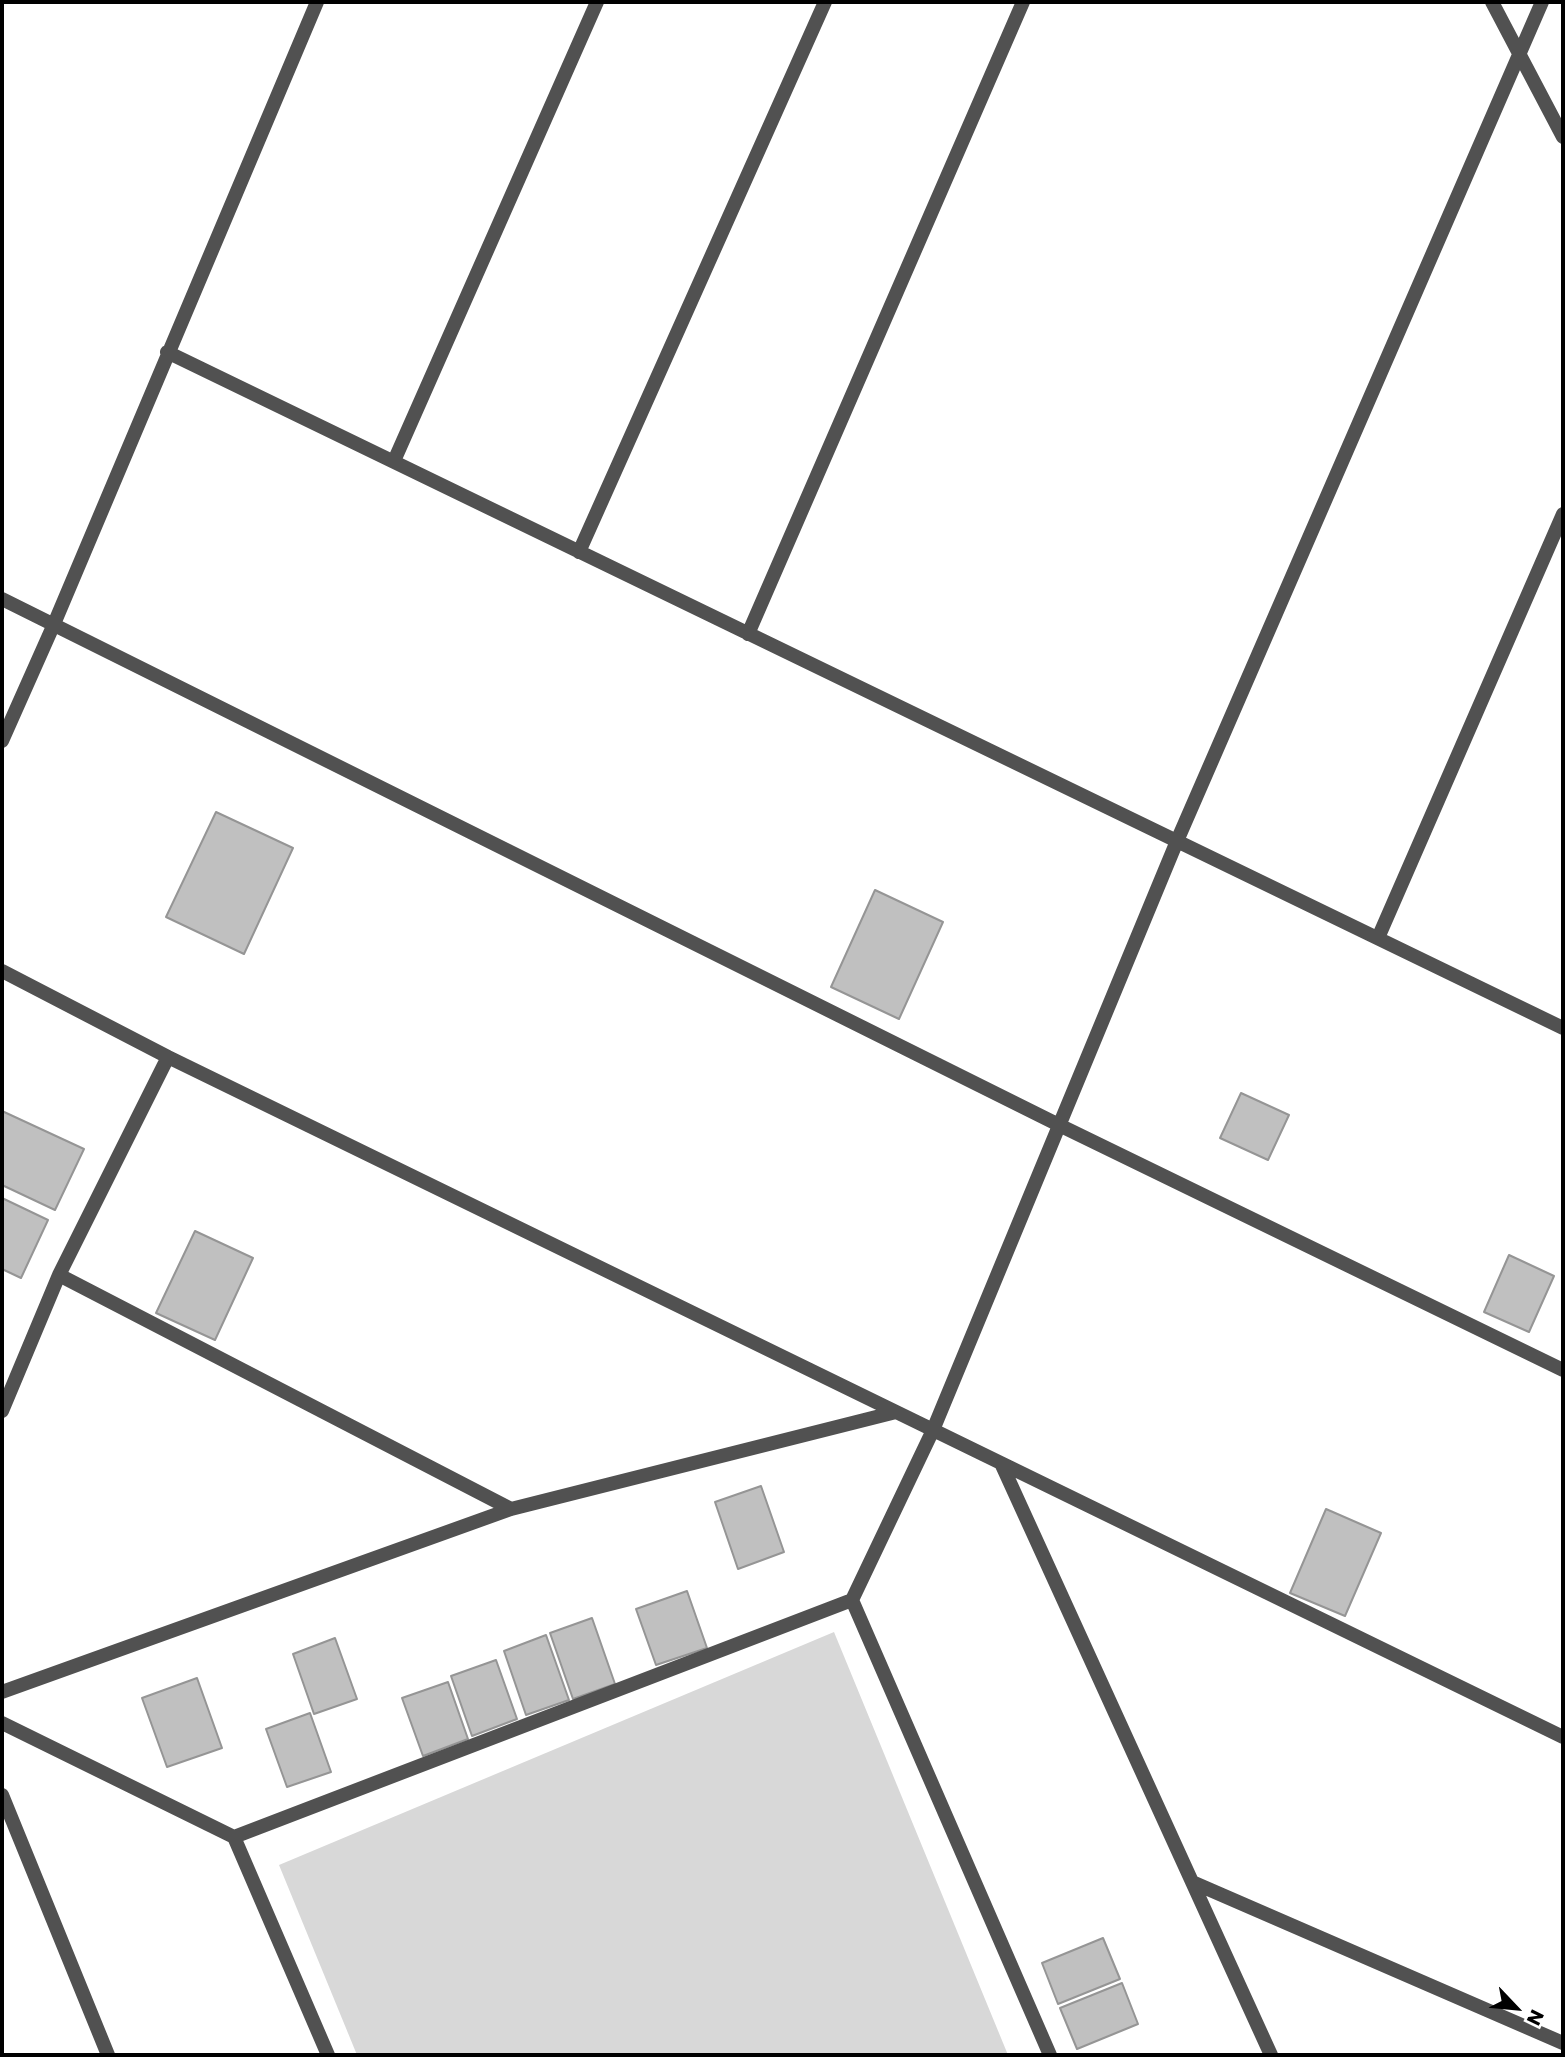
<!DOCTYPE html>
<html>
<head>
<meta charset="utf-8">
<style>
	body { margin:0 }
	#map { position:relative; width:1565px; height:2057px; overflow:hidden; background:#fff; font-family:Poppins,sans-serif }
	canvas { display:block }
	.frame { position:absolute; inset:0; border:4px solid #000; pointer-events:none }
	.north { position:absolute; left:1481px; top:1973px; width:70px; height:70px; -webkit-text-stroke:5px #fff; paint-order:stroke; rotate:116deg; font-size:19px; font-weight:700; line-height:28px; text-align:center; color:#000 }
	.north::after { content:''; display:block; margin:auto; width:24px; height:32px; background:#000; clip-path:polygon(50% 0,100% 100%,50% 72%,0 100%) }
</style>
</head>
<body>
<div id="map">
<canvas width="1565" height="2057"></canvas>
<div class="frame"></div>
<div class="north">N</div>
</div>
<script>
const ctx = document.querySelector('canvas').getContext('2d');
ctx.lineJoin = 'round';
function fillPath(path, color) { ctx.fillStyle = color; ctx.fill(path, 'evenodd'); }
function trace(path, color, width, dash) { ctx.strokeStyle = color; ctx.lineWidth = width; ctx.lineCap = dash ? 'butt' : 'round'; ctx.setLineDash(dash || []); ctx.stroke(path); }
fillPath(new Path2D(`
	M834,1632L1008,2055H357L279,1865Z`), '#d8d8d8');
const building = new Path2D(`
	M216,812L293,848L244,954L166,917Z
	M875,890L943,922L899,1019L831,987Z
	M1241,1093L1289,1115L1268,1160L1220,1138Z
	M2,1111L84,1149L55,1210L2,1185Z
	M2,1198L48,1220L21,1278L2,1269Z
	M195,1231L253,1258L215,1340L156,1313Z
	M1509,1255L1554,1276L1529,1332L1484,1312Z
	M761,1486L784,1552L738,1569L715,1502Z
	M1326,1509L1381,1533L1345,1616L1290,1593Z
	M687,1591L707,1648L656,1665L636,1609Z
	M592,1618L615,1684L573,1699L550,1633Z
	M546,1635L569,1700L526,1715L504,1651Z
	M335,1638L357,1699L314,1714L293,1654Z
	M496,1660L517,1719L472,1736L451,1676Z
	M197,1678L222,1748L167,1767L142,1698Z
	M448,1682L468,1739L423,1756L402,1698Z
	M310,1713L331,1772L287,1787L266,1729Z
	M1103,1938L1120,1979L1058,2004L1042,1963Z
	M1122,1983L1138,2024L1077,2049L1060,2008Z`);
fillPath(building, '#c0c0c0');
trace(building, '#959595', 2);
trace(new Path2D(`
	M1492,2L1563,137
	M167,352L1563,1028
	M394,461L597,2
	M579,552L825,2
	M2,599L1059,1125L1563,1370
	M748,634L1023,2
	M2,741L54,624L317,2
	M1378,938L1563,514
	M2,971L168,1057L1563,1737
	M59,1275L511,1509
	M2,1411L59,1275L168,1057
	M1001,1463L1271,2055
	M852,1600L933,1430L1177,841L1542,2
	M2,1692L511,1509L896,1412
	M2,1723L234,1837
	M2,1795L108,2055
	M1192,1882L1563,2043
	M328,2055L234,1837L852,1600L1050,2055`), '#515151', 14);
</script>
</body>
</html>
